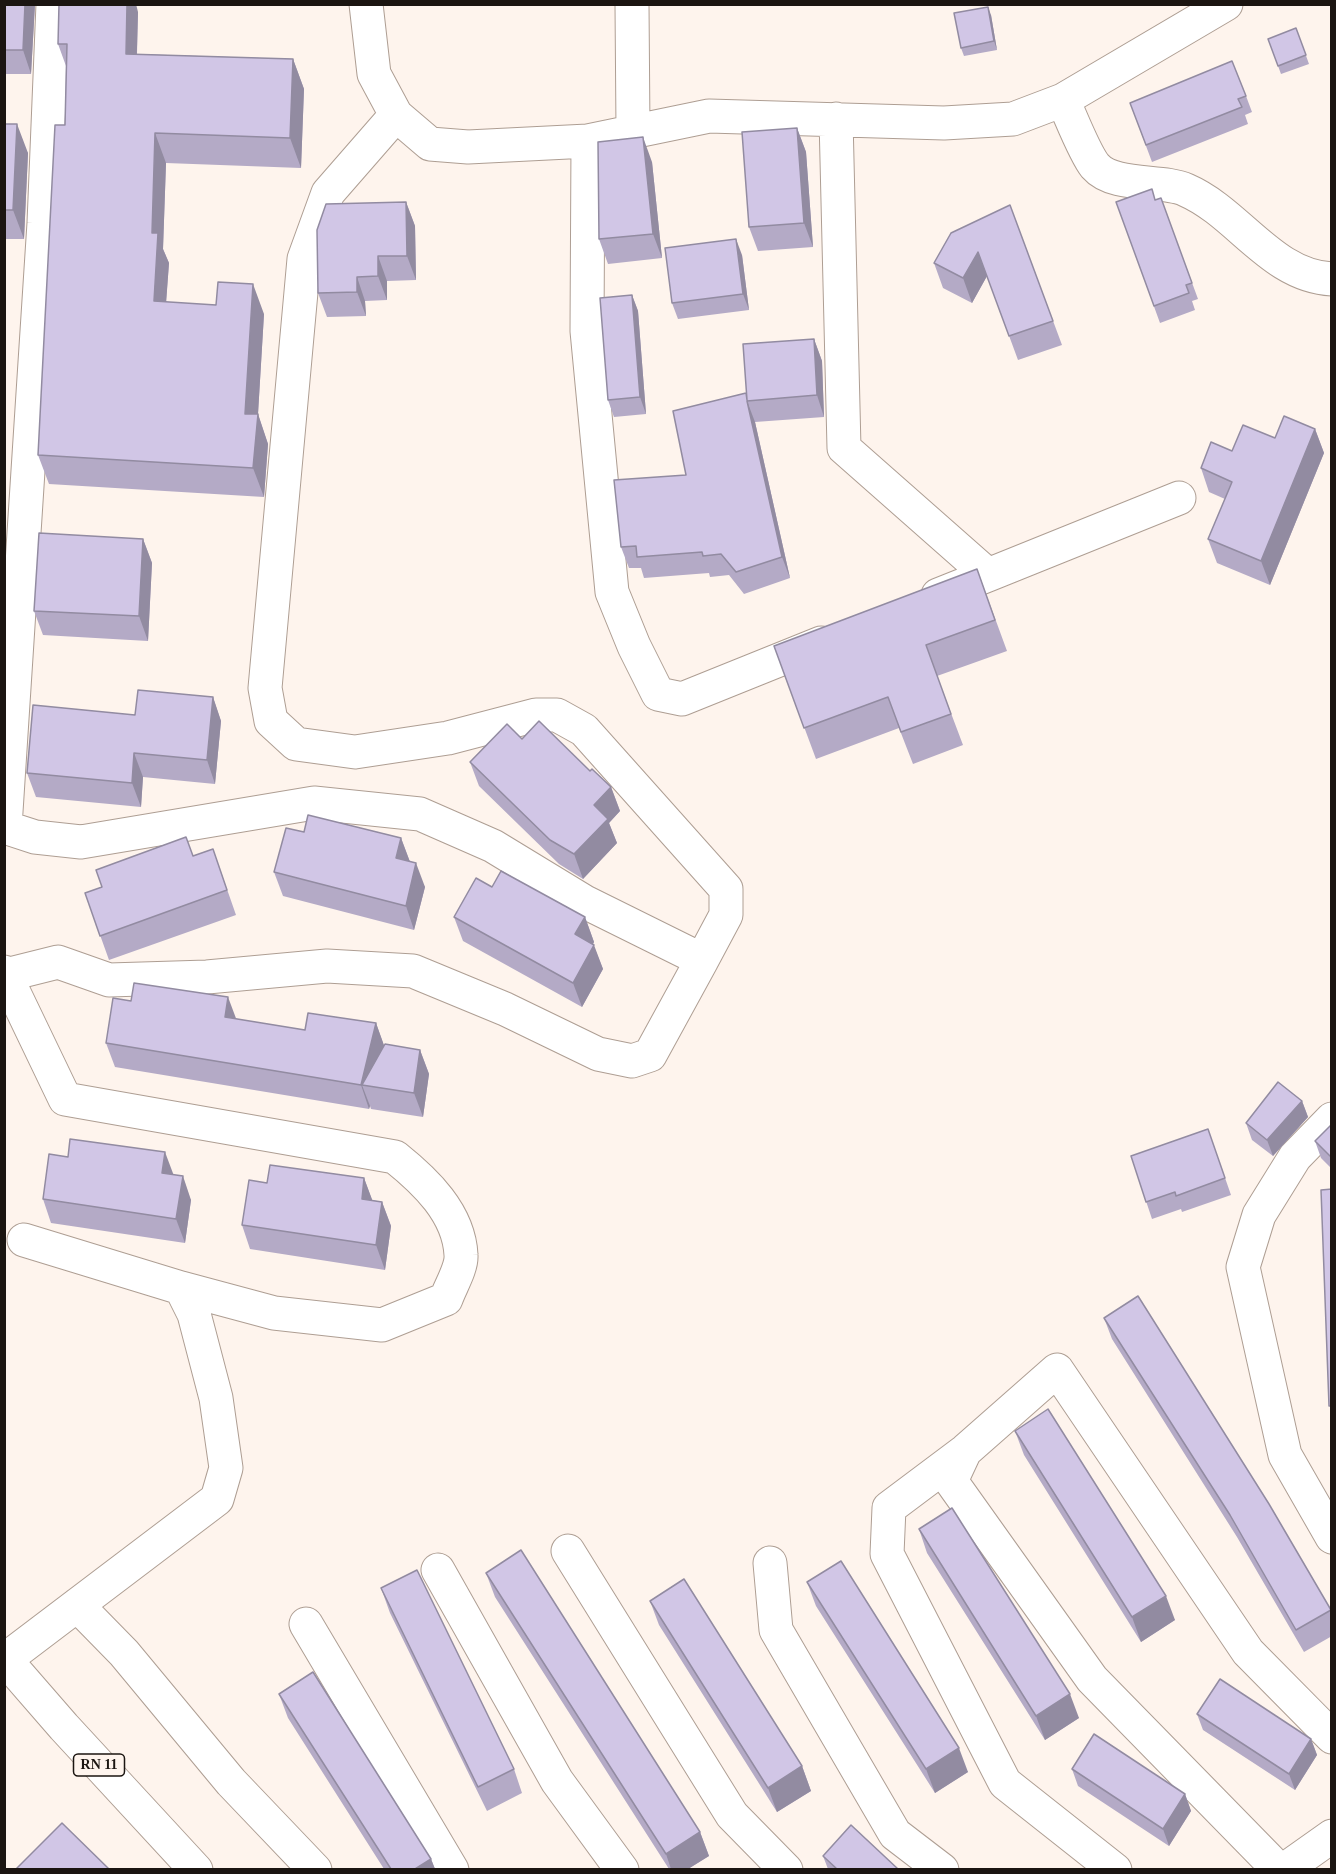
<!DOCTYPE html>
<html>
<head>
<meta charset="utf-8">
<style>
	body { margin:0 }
	#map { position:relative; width:1336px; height:1874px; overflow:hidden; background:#fef4ed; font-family:"Times New Roman",serif }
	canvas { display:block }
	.frame { position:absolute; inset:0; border:6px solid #1b1511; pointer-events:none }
</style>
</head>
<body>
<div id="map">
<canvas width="1336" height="1874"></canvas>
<div class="frame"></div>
</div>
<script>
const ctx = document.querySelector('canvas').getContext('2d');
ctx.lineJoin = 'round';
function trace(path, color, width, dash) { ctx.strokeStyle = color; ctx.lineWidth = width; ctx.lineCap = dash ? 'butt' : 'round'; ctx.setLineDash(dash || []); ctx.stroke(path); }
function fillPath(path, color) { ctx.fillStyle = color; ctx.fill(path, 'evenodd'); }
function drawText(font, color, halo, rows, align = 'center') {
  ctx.font = font + ' "Times New Roman",serif'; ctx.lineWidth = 4.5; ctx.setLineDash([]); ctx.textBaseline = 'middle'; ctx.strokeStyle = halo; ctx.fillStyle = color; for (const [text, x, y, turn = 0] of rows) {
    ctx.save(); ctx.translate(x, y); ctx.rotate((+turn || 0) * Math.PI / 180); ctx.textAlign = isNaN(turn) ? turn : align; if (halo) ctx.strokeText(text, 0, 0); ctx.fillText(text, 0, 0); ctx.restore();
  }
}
const minor = new Path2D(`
	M366,4L374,74L396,115L430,144L468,147L588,141L709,116L944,123L1013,119L1063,100L1226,4
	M632,4L633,131
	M1063,100C1071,117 1084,152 1095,166C1114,188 1162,179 1186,190C1239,213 1271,276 1332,279
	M396,115L328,193L304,259L265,688L271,721L296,744L355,752L448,738L536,715H557L584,730L726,889V915L702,960
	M836,119L844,448L988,575L938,595
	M588,141L587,331L612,592L634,646L658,694L682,699L821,643
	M988,575L1179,498
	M4,827L35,837L81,842L314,803L420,814L493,846L585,902L702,960L650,1055L632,1061L598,1054L505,1009L413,971L327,966L207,977L109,980L58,962L6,975
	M5,827L44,223L53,4
	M4,972L65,1099L395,1157C425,1181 459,1213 461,1255C462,1268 450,1287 446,1299L382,1325L274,1313L181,1288
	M1332,1119L1295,1157L1259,1215L1243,1267L1285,1455L1332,1537
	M965,1451L951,1481L1092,1679L1279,1870
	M568,1551L732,1815L786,1870
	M770,1563L776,1630L895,1834L942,1870
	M438,1570L557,1781L622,1870
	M77,1605L124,1653L231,1782L315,1870
	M306,1624L452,1870
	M6,1659L217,1499L226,1468L216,1398L194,1314L181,1288L24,1240
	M1115,1870L1005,1783L887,1554L889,1508L965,1451L1057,1370L1248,1652L1332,1737
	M1284,1870L1332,1836`);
const major = new Path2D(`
	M4,1658L64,1727L196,1870`);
trace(minor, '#ae9e93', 35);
trace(major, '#ae9e93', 35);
trace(minor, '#fff', 33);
trace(major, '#fff', 33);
fillPath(new Path2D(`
	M4,4H35L31,74H4Z
	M138,12L137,54L293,59L304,89L301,168L166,163L163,249L169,263L166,302L264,314L258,414L268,444L264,497L49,484L38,455L65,125L66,66L58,44Z
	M991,15L997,50L964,56L961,48Z
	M1296,28L1309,64L1281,74L1268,39Z
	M1246,96L1252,112L1245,115L1248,124L1152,162L1130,103Z
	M4,124L28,153L24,239H4Z
	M797,128L806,152L813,247L758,251L749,227Z
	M652,162L662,258L608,264L599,239Z
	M1161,198L1198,299L1192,301L1195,310L1160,323L1116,202L1155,200Z
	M406,202L415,226L416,280L387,281V300L365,301L366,316L327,317L318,293Z
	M1010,205L1062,345L1018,360L987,276L972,303L943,288L934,263Z
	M742,255L749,310L678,319L672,303Z
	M632,295L638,311L646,414L614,417L608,400Z
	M814,339L822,361L824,417L755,422L790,578L744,594L729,575L710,577L709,573L644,578L641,568H629L621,547L686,475L747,397Z
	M1315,429L1324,453L1270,585L1217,563L1208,539L1225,499L1209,492L1201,468L1232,451L1275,438Z
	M143,539L152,563L148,641L43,635L34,611Z
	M977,569L1007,651L937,676L963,745L913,764L899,728L816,759L774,646Z
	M213,697L221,721L215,784L143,777L141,807L36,797L27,773L135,715Z
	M522,739L590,771L611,787L620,811L609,823L617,843L583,879L559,864L479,786L470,762Z
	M304,832L401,838L410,862L425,887L414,930L283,896L274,872Z
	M213,849L236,915L109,960L85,893Z
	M492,887L585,917L594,942L593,944L603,969L582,1007L463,941L454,917Z
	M236,1019L305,1030L376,1023L384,1046L420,1050L429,1074L423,1117L371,1109L370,1106L369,1109L115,1067L106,1043Z
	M1302,1101L1308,1117L1273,1156L1252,1140L1246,1123Z
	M1332,1124V1169L1321,1158L1315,1141Z
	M1208,1129L1231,1195L1182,1212L1181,1209L1152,1219L1131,1156Z
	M68,1157L173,1174L191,1200L185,1243L51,1223L43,1199Z
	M364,1178L372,1200L382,1202L391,1226L385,1270L250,1249L242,1225L267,1183Z
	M1104,1318L1331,1610L1332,1636L1304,1652L1237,1537L1112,1339Z
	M1015,1431L1175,1620L1141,1642L1024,1455Z
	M919,1529L1079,1718L1045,1740L927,1553Z
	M486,1573L700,1832L709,1856L688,1869H669L495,1597Z
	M807,1582L968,1772L935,1793L816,1606Z
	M381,1588L514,1769L522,1793L487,1811L390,1613Z
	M650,1601L802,1766L811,1791L777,1812L659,1625Z
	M279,1694L431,1859L435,1869H384L288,1718Z
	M1197,1714L1311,1739L1317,1755L1295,1790L1203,1730Z
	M1072,1769L1185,1794L1191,1811L1169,1846L1078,1786Z
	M823,1856L898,1869H828Z`), '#b4aac6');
fillPath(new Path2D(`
	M25,4H35L31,74L23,50Z
	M127,4H136L138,12L136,83L126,54Z
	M988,7L991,15L997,50L994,41Z
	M293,59L304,89L301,168L290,138Z
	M17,124L28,153L24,239L13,210Z
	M797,128L806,152L813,247L804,223Z
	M155,133L166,163L163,249L169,263L164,331L154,301L152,233Z
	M643,137L652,162L662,258L653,234Z
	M406,202L415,226L416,280L407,256Z
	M736,239L742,255L749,310L743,294Z
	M978,252L987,276L972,303L963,278Z
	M378,256L387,281V300L378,276Z
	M357,277L365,301L366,316L357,292Z
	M253,284L264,314L258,414L268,444L264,497L253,468L245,414Z
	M632,295L638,311L646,414L640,397Z
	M814,339L822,361L824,417L817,395Z
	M747,401L755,422L790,578L782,557Z
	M1315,429L1324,453L1270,585L1261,561Z
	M143,539L152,563L148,641L139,616Z
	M213,697L221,721L215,784L207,760Z
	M134,753L143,777L141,807L132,783Z
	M611,787L620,811L609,823L617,843L583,879L574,854L594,805Z
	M401,838L410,862L396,858Z
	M416,863L425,887L414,930L406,906Z
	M585,917L594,942L584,959L575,934Z
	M594,945L603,969L582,1007L573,983Z
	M228,997L237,1021L225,1017Z
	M376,1023L385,1048L362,1085L370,1106L369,1109L361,1085Z
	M420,1050L429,1074L423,1117L414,1093Z
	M1302,1101L1308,1117L1273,1156L1267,1140Z
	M165,1152L174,1176L162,1173Z
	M183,1176L191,1200L185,1243L176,1219Z
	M364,1178L373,1202L362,1199Z
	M382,1202L391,1226L385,1270L376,1245Z
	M1166,1596L1175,1620L1141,1642L1132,1617Z
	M1070,1694L1079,1718L1045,1740L1036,1716Z
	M1311,1739L1317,1755L1295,1790L1289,1774Z
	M959,1748L968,1772L935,1793L926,1769Z
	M802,1766L811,1791L777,1812L768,1788Z
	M1185,1794L1191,1811L1169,1846L1163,1829Z
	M700,1832L709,1856L688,1869H671L666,1854Z
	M431,1859L435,1869H415Z`), '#928ba1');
const building = new Path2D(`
	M4,4H25L23,50H4Z
	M59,4H127L126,54L293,59L290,138L155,133L152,233H158L154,301L216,305L218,282L253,284L245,414H258L253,468L38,455L55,125H65L67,44H58Z
	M988,7L994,41L961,48L954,13Z
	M1296,28L1306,55L1278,66L1268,39Z
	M1232,61L1246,96L1238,99L1242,107L1146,145L1130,103Z
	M4,124H17L13,210H4Z
	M797,128L804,223L749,227L742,132Z
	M643,137L653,234L599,239L598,142Z
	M1152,189L1155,200L1161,198L1192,283L1186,285L1189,293L1154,306L1116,202Z
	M406,202L407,256H378V276L357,277V292L318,293L317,230L326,204Z
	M1010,205L1053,321L1009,336L978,252L963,278L934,263L951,233Z
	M736,239L743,294L672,303L665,248Z
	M632,295L640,397L608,400L600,298Z
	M814,339L817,395L747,401L782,557L736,572L721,554L703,556L702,552L637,557L636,546L621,547L614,480L686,475L673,411L746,393L747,400L743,344Z
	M1284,416L1315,429L1261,561L1208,539L1232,482L1201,468L1211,442L1232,451L1243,425L1275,438Z
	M39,533L143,539L139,616L34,611Z
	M977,569L995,620L926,645L951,714L901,732L888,697L804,728L774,646Z
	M138,690L213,697L207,760L134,753L132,783L27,773L33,705L135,715Z
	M539,721L590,771L592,769L611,787L594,805L608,819L574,854L550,840L470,762L507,724L522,739Z
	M308,815L401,838L396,858L416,863L406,906L274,872L286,828L304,832Z
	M186,837L193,856L213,849L227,890L100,936L85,893L102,887L96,870Z
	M501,871L585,917L575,934L594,945L573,983L454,917L476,878L492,887Z
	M134,983L228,997L225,1017L305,1030L308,1013L376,1023L361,1085L106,1043L113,998L131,1001Z
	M385,1044L420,1050L414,1093L362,1085Z
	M1278,1082L1302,1101L1267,1140L1246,1123Z
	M1332,1124V1158L1315,1141Z
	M1208,1129L1225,1178L1176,1196L1175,1192L1146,1202L1131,1156Z
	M70,1139L165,1152L162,1173L183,1176L176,1219L43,1199L49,1154L68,1157Z
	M270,1165L364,1178L362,1199L382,1202L376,1245L242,1225L249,1180L267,1183Z
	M1332,1189V1406H1329L1321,1190Z
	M1138,1296L1269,1504L1331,1610L1296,1630L1230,1515L1104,1318Z
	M1048,1409L1166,1596L1132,1617L1015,1431Z
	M952,1508L1070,1694L1036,1716L919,1529Z
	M521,1550L700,1832L666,1854L486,1573Z
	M841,1561L959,1748L926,1769L807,1582Z
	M417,1570L514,1769L478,1787L381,1588Z
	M684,1579L802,1766L768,1788L650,1601Z
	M313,1672L431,1859L415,1869H391L279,1694Z
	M1220,1679L1311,1739L1289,1774L1197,1714Z
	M1094,1734L1185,1794L1163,1829L1072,1769Z
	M62,1823L109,1869H16Z
	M851,1825L898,1869H837L823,1856Z`);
fillPath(building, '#d1c6e6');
trace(building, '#928ba1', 1.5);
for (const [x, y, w] of [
	[99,1765,51]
]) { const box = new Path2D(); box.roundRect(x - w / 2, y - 11, w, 22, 4.5); ctx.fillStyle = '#fef4ed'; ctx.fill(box); trace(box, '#1b1511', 1.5); }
drawText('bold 14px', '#1b1511', null, [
	["RN 11",99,1765]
]);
</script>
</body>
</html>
